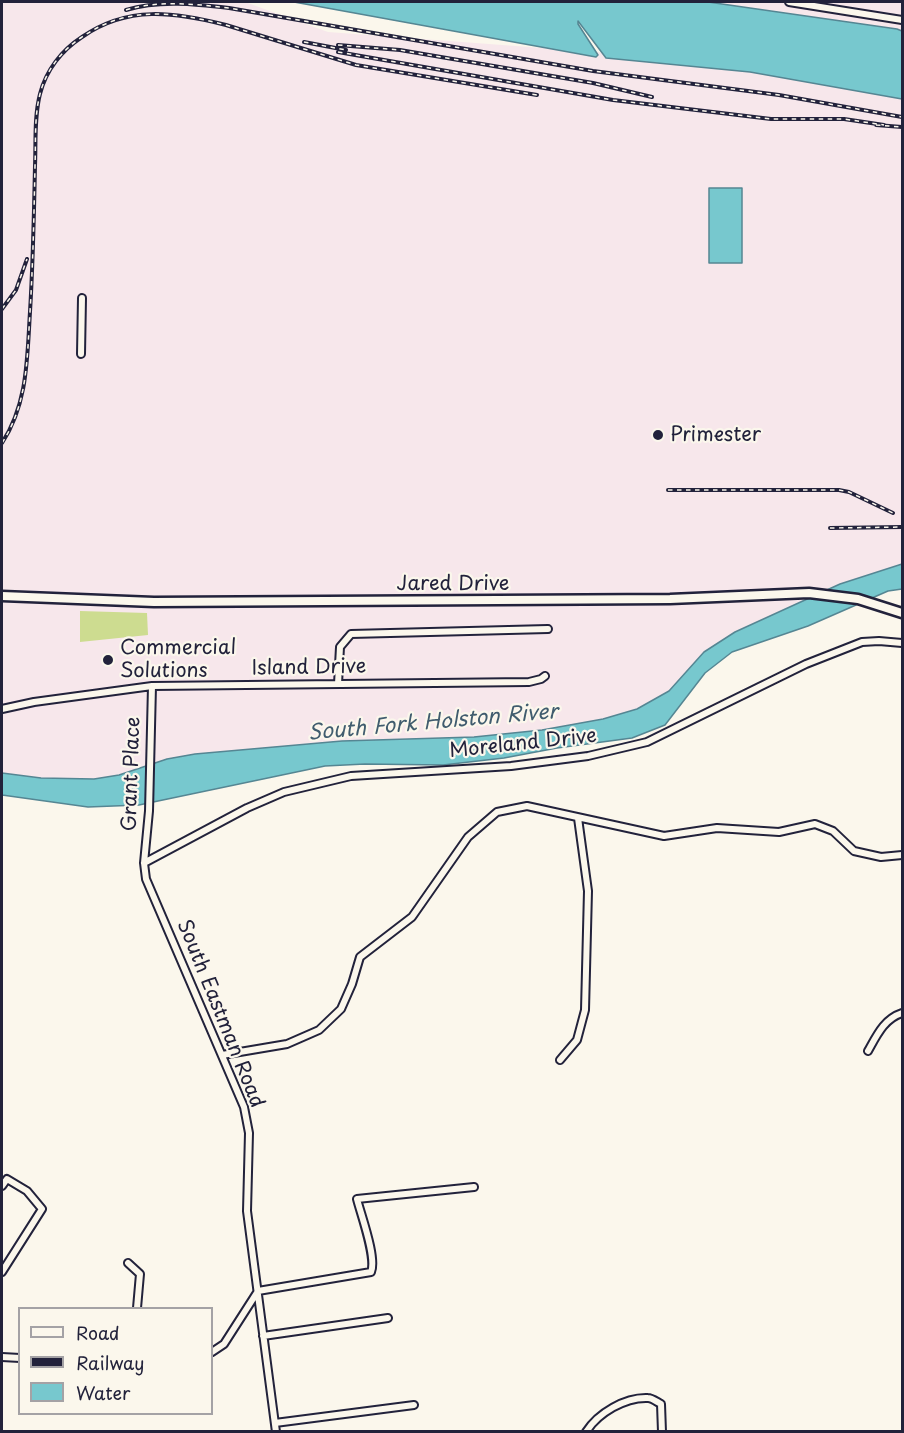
<!DOCTYPE html>
<html>
<head>
<meta charset="utf-8">
<style>
	body { margin:0 }
	#map { position:relative; width:904px; height:1433px; overflow:hidden; background:#fbf7ec; font-family:"Playpen Sans",sans-serif }
	canvas { display:block }
	.frame { position:absolute; inset:0; border:3px solid #22223b; pointer-events:none }
	.legend { position:absolute; left:18px; top:1307px; width:195px; height:108px; box-sizing:border-box; background:#fbf7ec; border:2px solid #a4a2a5; margin:0; padding:8px 10px; list-style:none; font-size:18px; color:#22223b }
	.legend li { display:flex; align-items:center; gap:12px; height:30px }
	.legend b { width:30px; border:2px solid #a4a2a5 }
</style>
</head>
<body>
<div id="map">
<canvas width="904" height="1433"></canvas>
<div class="frame"></div>
<ul class="legend">
<li><b style="height:8px;background:#fbf7ec"></b>Road</li>
<li><b style="height:8px;background:#22223b"></b>Railway</li>
<li><b style="height:16px;background:#77c8ce"></b>Water</li>
</ul>
</div>
<script>
const ctx = document.querySelector('canvas').getContext('2d');
ctx.lineJoin = 'round';
function fillPath(path, color) { ctx.fillStyle = color; ctx.fill(path, 'evenodd'); }
function trace(path, color, width, dash) { ctx.strokeStyle = color; ctx.lineWidth = width; ctx.lineCap = dash ? 'butt' : 'round'; ctx.setLineDash(dash || []); ctx.stroke(path); }
function drawText(font, color, halo, rows, align = 'center') {
  ctx.font = font + ' "Playpen Sans",sans-serif'; ctx.lineWidth = 4.5; ctx.setLineDash([]); ctx.textBaseline = 'middle'; ctx.strokeStyle = halo; ctx.fillStyle = color; for (const [text, x, y, turn = 0] of rows) {
    ctx.save(); ctx.translate(x, y); ctx.rotate((+turn || 0) * Math.PI / 180); ctx.textAlign = isNaN(turn) ? turn : align; if (halo) ctx.strokeText(text, 0, 0); ctx.fillText(text, 0, 0); ctx.restore();
  }
}
fillPath(new Path2D(`
	M3,2H245L328,32L690,59L902,93V565L704,652L669,691L637,709L603,719L542,730L474,737L342,741L195,754L167,759L119,775L94,779L41,778L2,773V3Z
	M708,2H902V33L788,13Z`), '#f7e7eb');
fillPath(new Path2D(`
	M80,611L147,613L148,635L80,642Z`), '#cddc90');
const water = new Path2D(`
	M294,2H708L897,29L902,31V99L750,72L606,58L578,21V24L598,55L596,57Z
	M709,188H742V263H709Z
	M902,564V589L888,591L808,626L732,652L705,673L665,725L632,738L557,748L504,758L443,765L365,764L325,766L139,805L88,807L2,795V773L41,778L94,779L119,775L167,759L195,754L342,741L474,737L542,730L603,719L637,709L669,691L704,652L735,632L840,584Z`);
fillPath(water, '#77c8ce');
trace(water, '#558693', 1.5);
const minor = new Path2D(`
	M789,2L902,20
	M81,354L82,298
	M338,684L340,647L351,634L548,629
	M152,686L149,811L144,863L146,879L244,1107L249,1133L247,1211L276,1432
	M2,709L34,702L152,686L529,682L541,679L545,676
	M144,863L247,808L284,792L351,776L511,766L588,756L647,742L806,664L862,642L879,641L902,643
	M868,1051C877,1035 884,1019 902,1013
	M222,1055L287,1044L319,1030L341,1009L352,984L360,957L412,917L468,837L497,812L527,806L664,836L717,828L779,832L815,824L833,831L854,851L881,857L902,855
	M560,1060L577,1040L585,1010L588,891L578,818
	M2,1186L7,1179L27,1191L42,1209L2,1272
	M128,1263L140,1274L137,1308
	M263,1336L388,1318
	M212,1352L224,1344L258,1291L371,1272C377,1258 361,1215 357,1199L474,1187
	M2,1357L20,1358
	M275,1423L414,1405
	M586,1432C598,1413 625,1397 648,1398C652,1398 657,1402 661,1404L662,1432`);
const secondary = new Path2D(`
	M2,596L154,602L670,599L809,593L858,599L902,613`);
trace(minor, '#22223b', 10);
trace(secondary, '#22223b', 13);
trace(minor, '#fbf7ec', 6);
trace(secondary, '#fbf7ec', 8);
const rail = new Path2D(`
	M126,10C159,0 195,4 229,8L593,71L779,95L902,117
	M304,42L346,50
	M338,45L400,50L593,83L652,97
	M338,52L613,100L771,119H844L884,125
	M876,125L902,127
	M2,309L16,290L27,259
	M2,443C28,403 27,358 30,312C33,263 34,215 35,166C36,143 34,117 40,94C46,70 62,50 82,37C128,5 174,12 226,25L356,65L537,95
	M668,490H839L849,492L893,513
	M830,528L902,527`);
trace(rail, '#22223b', 4);
trace(rail, '#fbf7ec', 1.5, [4.5]);
for (const [x, y, r, color] of [
	[658,435,6,"#22223b"],
	[108,660,6,"#22223b"]
]) { const dot = new Path2D(); dot.arc(x, y, r, 0, 2 * Math.PI); ctx.fillStyle = color; ctx.fill(dot); trace(dot, '#fbf7ec', 2); }
drawText('20px', '#22223b', '#fbf7ec', [
	["Primester",670,435],
	["Commercial",120,648],
	["Solutions",120,671]
], 'left');
drawText('20px', '#22223b', '#fbf7ec', [
	["Jared Drive",453,584],
	["Island Drive",309,668,-1],
	["Moreland Drive",523,744,-6],
	["Grant Place",132,774,-88],
	["South Eastman Road",220,1014,68]
]);
drawText('italic 21px', '#405c6e', '#fbf7ec', [
	["South Fork Holston River",433,723,-5]
]);
</script>
</body>
</html>
